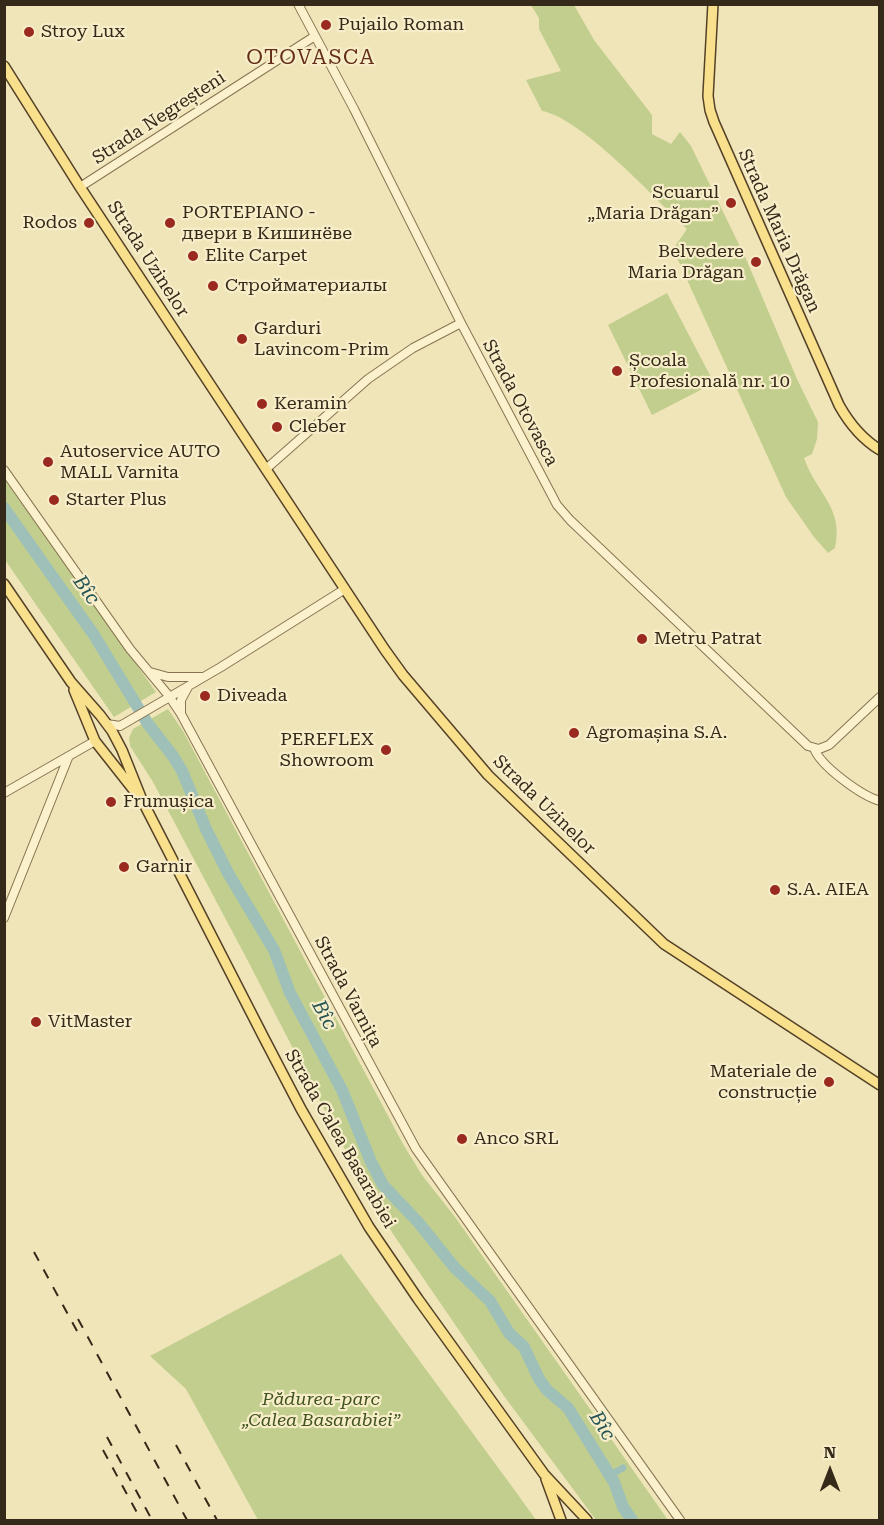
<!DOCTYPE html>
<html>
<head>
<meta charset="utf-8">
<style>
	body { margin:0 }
	#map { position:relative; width:884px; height:1525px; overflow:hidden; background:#f0e5b9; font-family:"Roboto Serif",serif }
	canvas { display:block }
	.frame { position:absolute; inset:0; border:6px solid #352919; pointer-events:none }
	.north { position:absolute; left:800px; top:1441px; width:60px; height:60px; -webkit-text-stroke:4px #f7eec9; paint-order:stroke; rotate:0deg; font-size:16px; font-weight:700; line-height:24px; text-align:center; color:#352919 }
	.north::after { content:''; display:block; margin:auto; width:21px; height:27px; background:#352919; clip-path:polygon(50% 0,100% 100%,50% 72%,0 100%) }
</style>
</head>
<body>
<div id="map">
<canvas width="884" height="1525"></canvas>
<div class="frame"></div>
<div class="north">N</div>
</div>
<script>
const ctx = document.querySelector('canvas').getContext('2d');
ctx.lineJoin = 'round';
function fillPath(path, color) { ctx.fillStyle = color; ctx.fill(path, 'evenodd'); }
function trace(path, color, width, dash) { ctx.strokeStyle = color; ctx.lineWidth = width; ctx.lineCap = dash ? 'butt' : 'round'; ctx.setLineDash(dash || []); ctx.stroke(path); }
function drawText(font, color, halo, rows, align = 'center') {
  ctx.font = font + ' "Roboto Serif",serif'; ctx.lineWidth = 4.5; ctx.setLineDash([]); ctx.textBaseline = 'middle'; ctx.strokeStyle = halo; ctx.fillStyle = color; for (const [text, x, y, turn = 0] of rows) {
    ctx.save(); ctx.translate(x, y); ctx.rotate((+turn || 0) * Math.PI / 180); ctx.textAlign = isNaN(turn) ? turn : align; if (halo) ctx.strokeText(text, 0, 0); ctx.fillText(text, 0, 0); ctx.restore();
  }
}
fillPath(new Path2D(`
	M531,5H574L594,40L652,115V134L671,144L680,132L691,146L747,261L797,379L818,422L817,439L812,454L804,458C816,493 844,507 835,548L828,553L814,537L786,497L673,249L687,229C655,199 582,118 542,111L526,80L561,71L539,29V18Z
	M667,293L714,383L652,415L608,325Z
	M5,480L156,692L114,717L5,560Z
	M168,709L183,731L403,1144L422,1175L455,1217L668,1520H596L504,1396L393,1234L352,1163L250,965L153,782L130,746L129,738L133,729Z
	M341,1254L516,1492L536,1520H258L186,1389L150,1356Z`), '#c1ce8d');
trace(new Path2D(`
	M610,1475L623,1468`), '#9ec0b9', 7);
trace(new Path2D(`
	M4,508L94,635L148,724L173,756L182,771L206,829L228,873L274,950L290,993L342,1090L371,1162L383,1185L418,1222L455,1268L490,1301L509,1333L524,1347L539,1379L547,1390L568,1408L614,1482L623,1507L632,1520`), '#9ec0b9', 12);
const minor = new Path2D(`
	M298,4L354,109L461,323L557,505L570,520L808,746L819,749L829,745L880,697
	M80,187L315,36
	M266,469L368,379L413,348L461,323
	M4,470L130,649L169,696L181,714L416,1149L680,1520
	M150,672L168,677H203
	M181,713V700L188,687
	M107,724L120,726L221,667L345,589
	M814,748C820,766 862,796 880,801
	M4,793L95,741
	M4,918L68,758`);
const major = new Path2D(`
	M713,4L708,96L710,110L714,122L839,405C849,423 862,439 880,450
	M4,66L80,187L385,650L403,675L488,775L664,944L880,1085
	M4,584L71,682L100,715L112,731L122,750L142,800L264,1038L301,1109L369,1227L418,1299L544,1474L587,1520
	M74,690L95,741L136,793
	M546,1479L561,1520`);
trace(minor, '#887453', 10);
trace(major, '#544128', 12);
trace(minor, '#fbf1cc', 8);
trace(major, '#f8e08c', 9);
trace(new Path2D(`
	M34,1252L77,1331
	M78,1319L187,1520
	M107,1437L152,1520
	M176,1445L217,1520
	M103,1450L141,1520`), '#352919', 2, [10, 10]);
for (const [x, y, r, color] of [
	[326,25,6,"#9a2a1f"],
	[29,32,6,"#9a2a1f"],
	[731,203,6,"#9a2a1f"],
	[89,223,6,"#9a2a1f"],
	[170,223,6,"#9a2a1f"],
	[193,256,6,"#9a2a1f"],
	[756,262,6,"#9a2a1f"],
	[213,286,6,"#9a2a1f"],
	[242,339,6,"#9a2a1f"],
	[617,371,6,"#9a2a1f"],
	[262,404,6,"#9a2a1f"],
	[277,427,6,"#9a2a1f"],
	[48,462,6,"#9a2a1f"],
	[54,500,6,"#9a2a1f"],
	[642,639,6,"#9a2a1f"],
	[205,696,6,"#9a2a1f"],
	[574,733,6,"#9a2a1f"],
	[386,750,6,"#9a2a1f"],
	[111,802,6,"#9a2a1f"],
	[124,867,6,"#9a2a1f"],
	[775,890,6,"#9a2a1f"],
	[36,1022,6,"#9a2a1f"],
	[829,1082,6,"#9a2a1f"],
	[462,1139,6,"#9a2a1f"]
]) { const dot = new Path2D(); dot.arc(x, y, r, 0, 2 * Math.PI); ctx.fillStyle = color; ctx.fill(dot); trace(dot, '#f7eec9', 2); }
drawText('18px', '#352919', '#f7eec9', [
	["Pujailo Roman",338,25],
	["Stroy Lux",41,32],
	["Scuarul",719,193,"right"],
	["„Maria Drăgan”",719,214,"right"],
	["PORTEPIANO -",182,213],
	["двери в Кишинёве",182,234],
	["Rodos",77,223,"right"],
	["Belvedere",744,252,"right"],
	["Maria Drăgan",744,273,"right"],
	["Elite Carpet",205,256],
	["Стройматериалы",225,286],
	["Garduri",254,329],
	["Lavincom-Prim",254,350],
	["Școala",629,361],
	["Profesională nr. 10",629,382],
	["Keramin",274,404],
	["Cleber",289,427],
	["Autoservice AUTO",60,452],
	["MALL Varnita",60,473],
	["Starter Plus",66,500],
	["Metru Patrat",654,639],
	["Diveada",217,696],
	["Agromașina S.A.",586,733],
	["PEREFLEX",374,740,"right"],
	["Showroom",374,761,"right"],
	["Frumușica",123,802],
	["Garnir",136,867],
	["S.A. AIEA",787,890],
	["VitMaster",48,1022],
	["Materiale de",817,1072,"right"],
	["construcție",817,1093,"right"],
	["Anco SRL",474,1139]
], 'left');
drawText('18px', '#352919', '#f7eec9', [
	["Strada Negreșteni",159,118,-33],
	["Strada Maria Drăgan",779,231,66],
	["Strada Uzinelor",148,259,57],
	["Strada Otovasca",520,403,62],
	["Strada Uzinelor",544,805,44],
	["Strada Varnița",348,992,62],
	["Strada Calea Basarabiei",340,1139,60]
]);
drawText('italic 18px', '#41531e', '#f7eec9', [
	["Pădurea-parc",321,1400],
	["„Calea Basarabiei”",321,1421]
]);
drawText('italic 20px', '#275556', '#f7eec9', [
	["Bîc",86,590,55],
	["Bîc",324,1015,62],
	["Bîc",602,1426,58]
]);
ctx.letterSpacing = '1.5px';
drawText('21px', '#652e16', '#f7eec9', [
	["OTOVASCA",311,58]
]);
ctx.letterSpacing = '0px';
</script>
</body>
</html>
